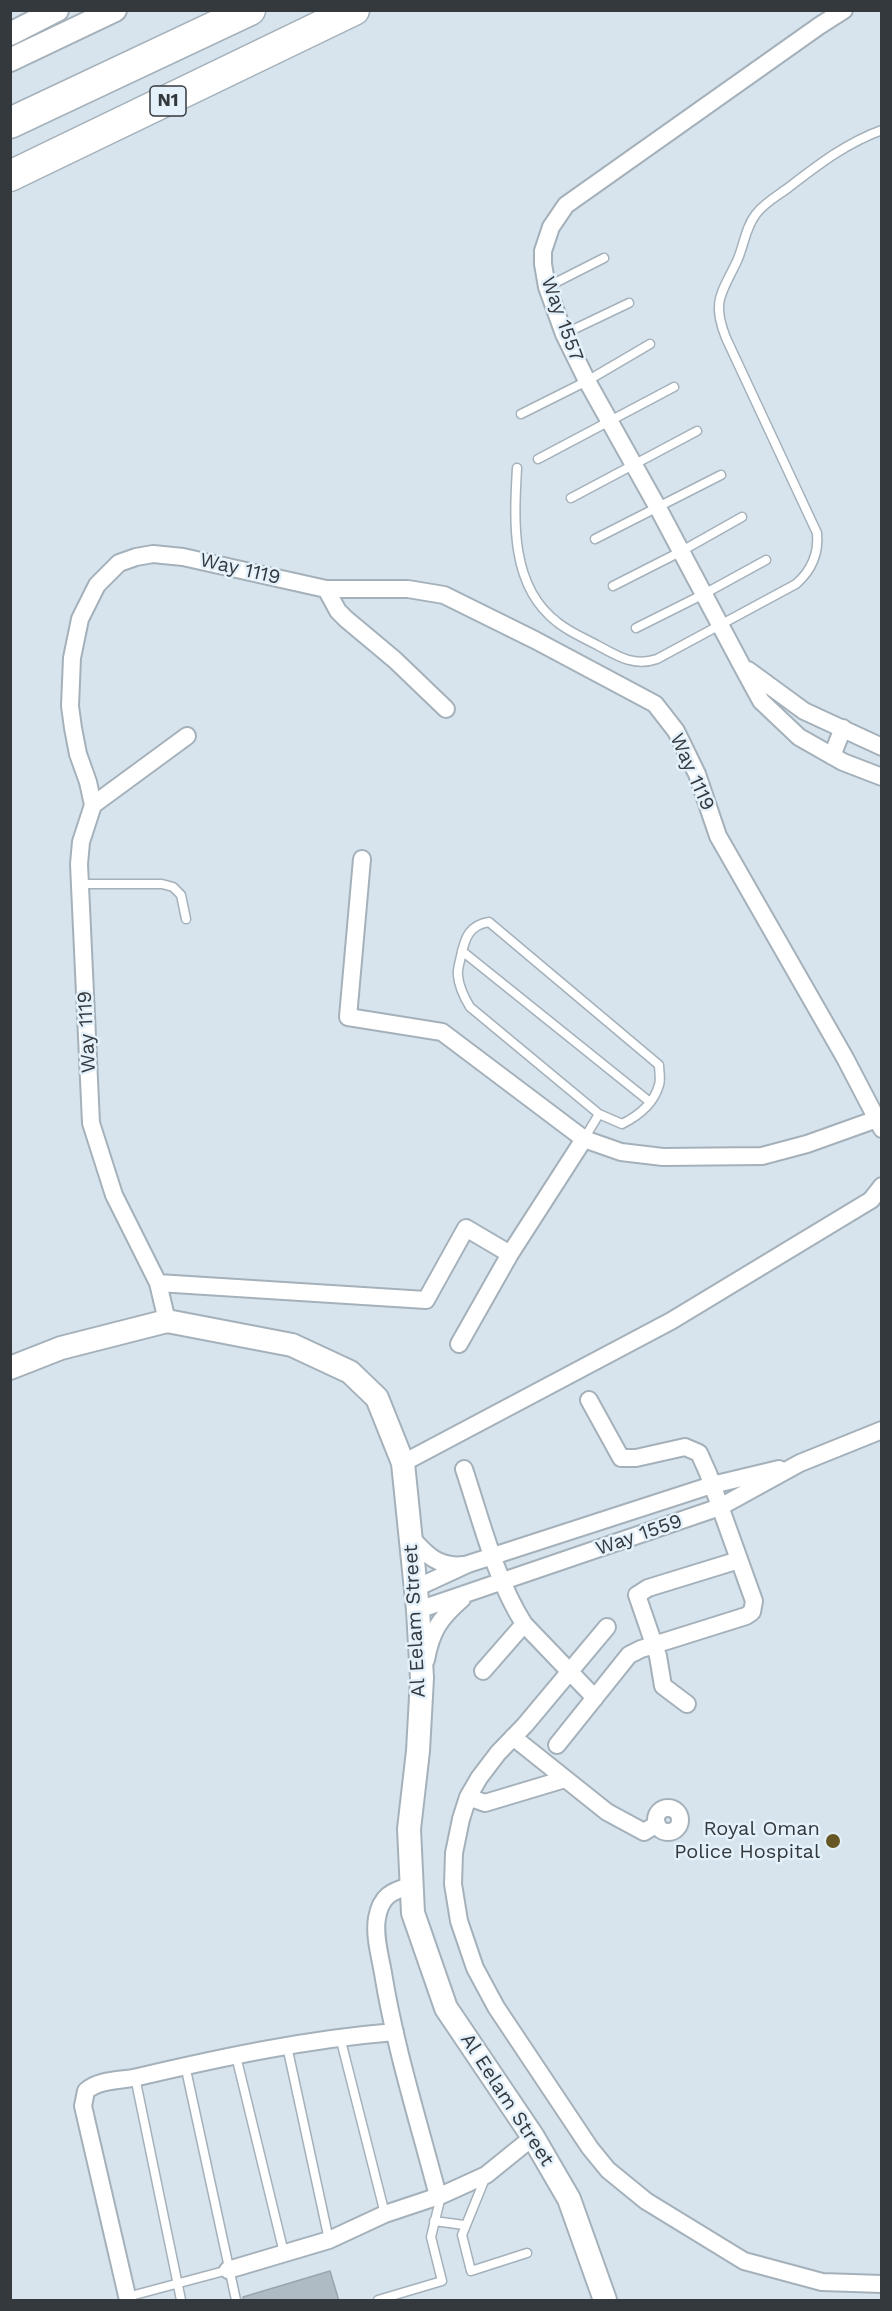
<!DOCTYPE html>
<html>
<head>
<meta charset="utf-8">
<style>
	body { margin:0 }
	#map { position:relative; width:892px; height:2311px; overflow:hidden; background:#d7e4ed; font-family:"Work Sans",sans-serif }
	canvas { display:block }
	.frame { position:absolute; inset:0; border:12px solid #34393d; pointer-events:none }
</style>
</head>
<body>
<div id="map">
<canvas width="892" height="2311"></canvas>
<div class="frame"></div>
</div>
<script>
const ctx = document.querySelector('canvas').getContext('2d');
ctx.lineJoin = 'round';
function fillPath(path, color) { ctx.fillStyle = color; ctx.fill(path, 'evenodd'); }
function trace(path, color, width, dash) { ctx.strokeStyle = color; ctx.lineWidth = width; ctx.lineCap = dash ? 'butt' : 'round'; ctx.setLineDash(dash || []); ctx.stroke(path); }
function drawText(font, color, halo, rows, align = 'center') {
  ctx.font = font + ' "Work Sans",sans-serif'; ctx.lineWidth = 5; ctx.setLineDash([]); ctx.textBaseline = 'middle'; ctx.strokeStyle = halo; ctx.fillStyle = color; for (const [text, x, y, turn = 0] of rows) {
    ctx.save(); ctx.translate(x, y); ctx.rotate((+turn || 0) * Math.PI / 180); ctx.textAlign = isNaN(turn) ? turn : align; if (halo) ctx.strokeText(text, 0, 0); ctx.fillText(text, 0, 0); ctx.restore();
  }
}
const building = new Path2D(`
	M330,2271L339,2301H244L243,2297Z`);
fillPath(building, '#afbbc4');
trace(building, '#99a5ae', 1.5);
const service = new Path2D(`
	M547,287L604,258
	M564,334L629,303
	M521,414L587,381L650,344
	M538,459L674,387
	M517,468C514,521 510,586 557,622C569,632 584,638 597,645C617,656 634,667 657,659L796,584C812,570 819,554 817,533L726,338C711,301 722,293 737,261C744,246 745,228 756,214C764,203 777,196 788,188C818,165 846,143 882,130
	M571,498L697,431
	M595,539L721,475
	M613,586L680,552L742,517
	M636,628L704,594L766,560
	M80,884H162L173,887L181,895L186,919
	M489,922L659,1065C659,1071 661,1079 659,1085C654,1103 638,1116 622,1124L599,1114L470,1007C464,997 459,987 458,976C457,969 460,962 461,956C465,938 469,925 489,922Z
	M462,951L650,1102
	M584,1139L599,1114
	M340,2037L385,2214
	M287,2046L329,2240
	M236,2056L284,2253
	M185,2065L236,2300
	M135,2077L181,2300
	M486,2176L462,2235L471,2271L527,2253
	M434,2221L464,2225
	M127,2297L228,2270
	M378,2300L442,2281L431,2237L441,2196`);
const minor = new Path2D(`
	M844,10L819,26L566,205L551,227L543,251V264L547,287L564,334L587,381L658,508L742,666L761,701L799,737L843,762L882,777
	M326,589L338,611L346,619L395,660L446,709
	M748,670L804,711L882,747
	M832,756L843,728
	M93,805L187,736
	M362,859L348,1017L442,1032L584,1139
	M158,1283L426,1300L466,1228L510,1254L584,1139L621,1152L663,1157L762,1156L807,1144L877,1119
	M167,1321L158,1283L114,1195L91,1123L79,864L81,842L93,805L88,782L78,754L73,728L70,706L72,658L80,619L97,585L119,563L136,557L153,554L183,557L326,589H408L444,595L535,640L655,704L676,731L697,774L718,836L845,1058L882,1129
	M459,1344L510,1254
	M403,1463L671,1321L871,1200L882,1186
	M464,1469C481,1520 495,1578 524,1624L595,1698
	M410,1536C426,1555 439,1568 464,1565
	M416,1588L468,1564L493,1556L712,1485L779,1469
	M418,1610L720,1507L800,1463L882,1430
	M607,1627L525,1725L498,1753L479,1778L468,1797L461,1819L454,1853L453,1884L459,1921L475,1968L496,2007L590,2148L608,2170L646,2201L744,2261L822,2282L882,2284
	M426,1660C431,1631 440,1618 462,1599
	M483,1671L524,1624
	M687,1704L663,1686L658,1656L637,1595L648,1588L739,1560
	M513,1737L607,1812L644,1832L657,1824
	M557,1745L629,1655L641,1649L746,1616L752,1612L754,1601L708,1473L699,1453L685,1447L636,1458H621L589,1400
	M468,1797L485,1803L565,1779
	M656 1820a12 12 0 1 1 24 0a12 12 0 1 1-24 0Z
	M411,1886C391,1891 381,1896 377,1918C374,1935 380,1956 383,1973C395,2048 419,2123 438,2196
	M228,2270L329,2240L385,2214L442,2195L486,2175L533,2137
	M128,2300L83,2106L86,2091C99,2079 121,2081 138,2077C223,2057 308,2039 395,2032`);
const secondary = new Path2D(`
	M10,34L57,10
	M10,60L115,10
	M10,1368L61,1348L167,1321L292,1345L350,1372L377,1398L403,1463L418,1610L422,1678L418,1751L409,1829L413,1913L446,2008L533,2137L569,2199L605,2300`);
const motorway = new Path2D(`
	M10,123L250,10
	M10,176L354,10`);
trace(service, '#a5b1ba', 11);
trace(minor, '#a5b1ba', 20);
trace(secondary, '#a5b1ba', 26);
trace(motorway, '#a5b1ba', 33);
trace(service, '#fff', 8);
trace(minor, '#fff', 16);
trace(secondary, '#fff', 22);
trace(motorway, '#fff', 30);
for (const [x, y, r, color] of [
	[833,1841,8,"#675725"]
]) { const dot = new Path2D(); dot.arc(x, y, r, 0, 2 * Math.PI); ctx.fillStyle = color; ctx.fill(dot); trace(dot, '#e4f1fa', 2); }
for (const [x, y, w] of [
	[168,101,36]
]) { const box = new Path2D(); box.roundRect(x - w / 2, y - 15, w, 30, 4.5); ctx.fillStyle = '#e4f1fa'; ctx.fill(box); trace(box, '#34393d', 1.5); }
drawText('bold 18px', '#34393d', null, [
	["N1",168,101]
]);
drawText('20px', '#34393d', '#e4f1fa', [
	["Way 1557",562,319,70],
	["Way 1119",240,569,13],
	["Way 1119",692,772,66],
	["Way 1119",87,1032,-93],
	["Way 1559",639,1535,-19],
	["Al Eelam Street",415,1621,-93],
	["Al Eelam Street",507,2100,57]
]);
drawText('20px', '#34393d', '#e4f1fa', [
	["Royal Oman",820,1829],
	["Police Hospital",820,1852]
], 'right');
</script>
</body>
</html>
